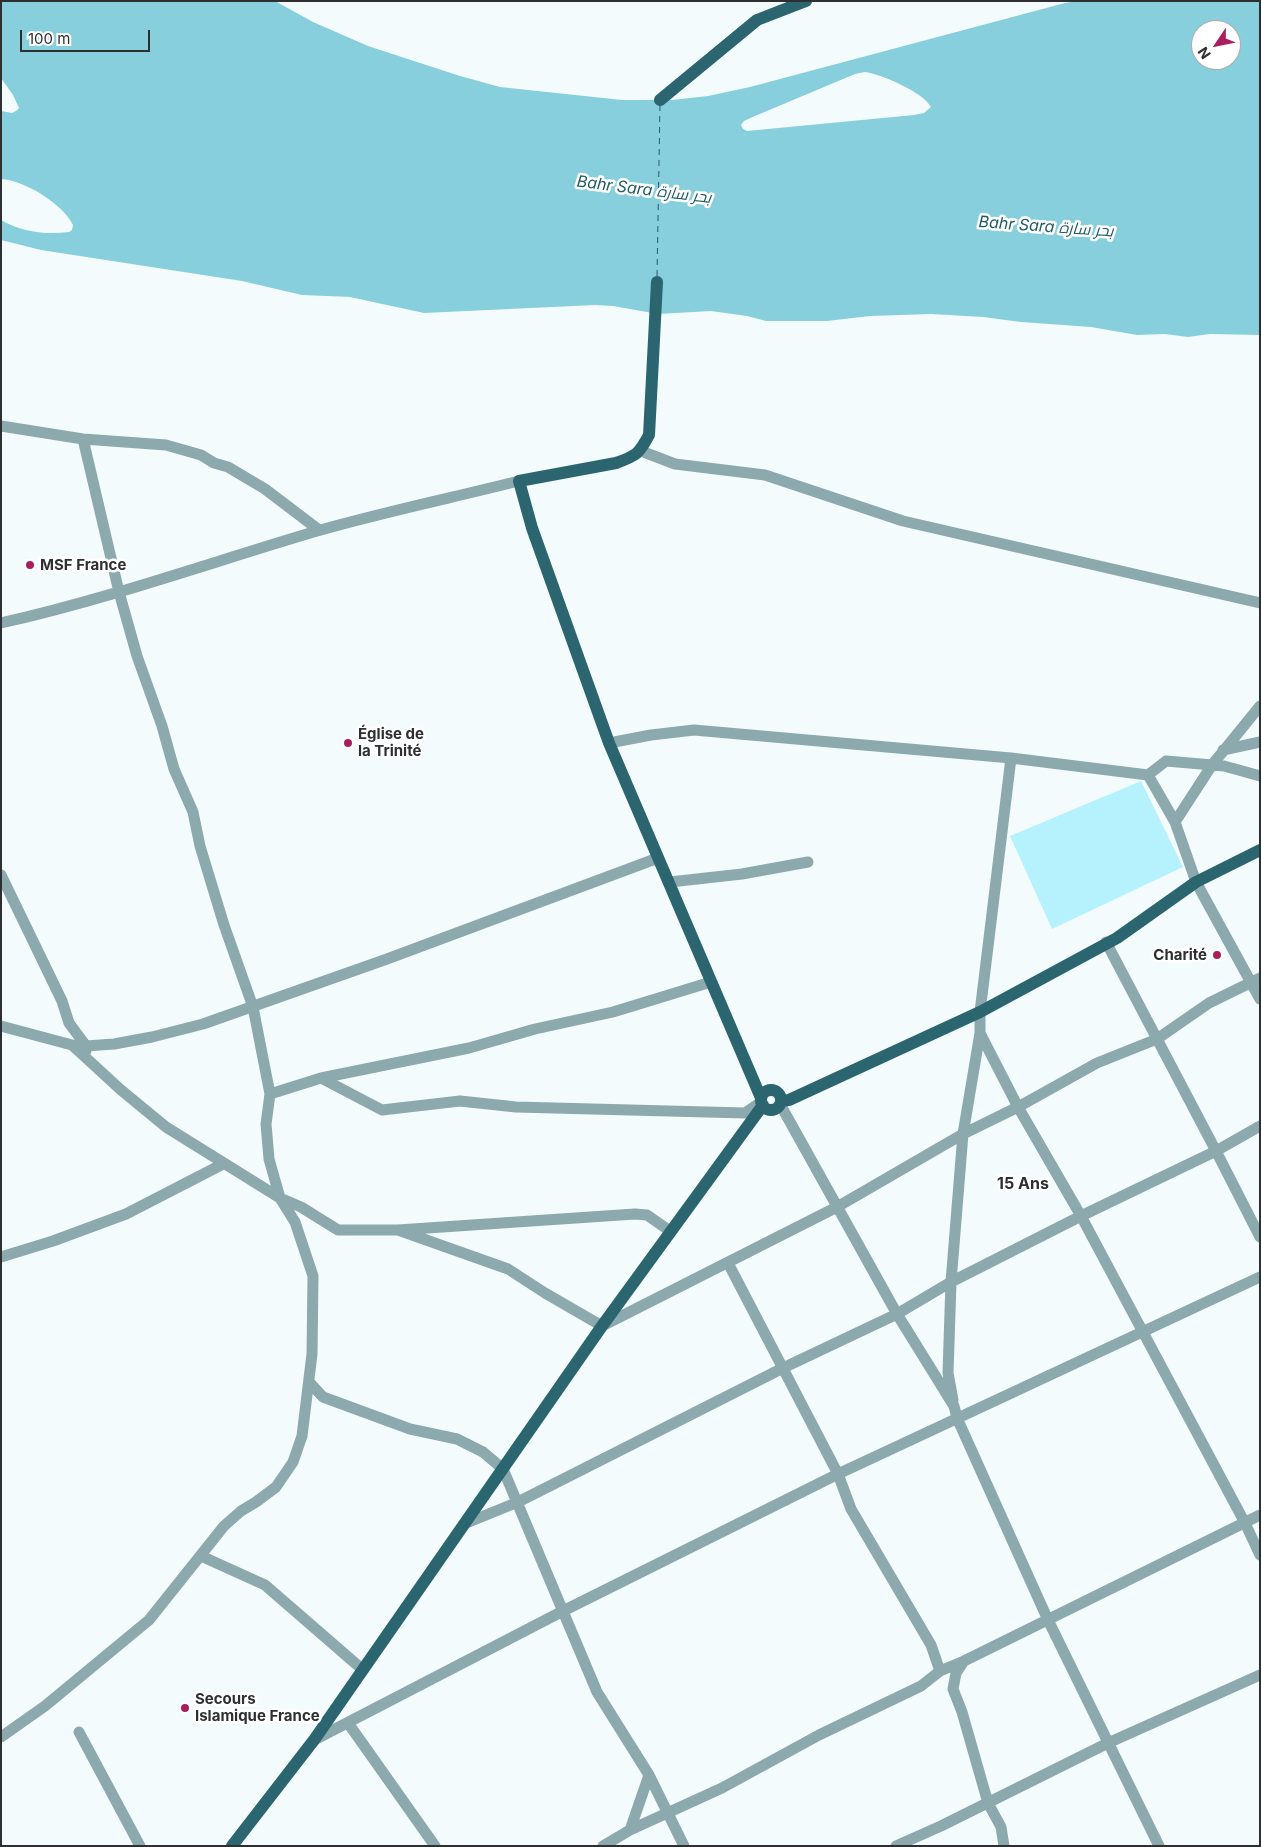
<!DOCTYPE html>
<html>
<head>
<meta charset="utf-8">
<style>
	body { margin:0 }
	#map { position:relative; width:1261px; height:1847px; overflow:hidden; background:#f4fbfd; font-family:Inter,sans-serif }
	canvas { display:block }
	.frame { position:absolute; inset:0; border:2px solid #2d2f30; pointer-events:none }
	.north { position:absolute; left:1191px; top:20px; width:50px; height:50px; box-sizing:border-box; background:#fff; border:1px solid #abacac; border-radius:50%; rotate:236deg; font-size:14px; font-weight:700; line-height:20px; text-align:center; color:#2d2f30 }
	.north::after { content:''; display:block; margin:auto; width:18px; height:22px; background:#ab1e5c; clip-path:polygon(50% 0,100% 100%,50% 72%,0 100%) }
	.scale { position:absolute; left:20px; top:30px; width:130px; height:22px; box-sizing:border-box; border:2px solid #2d2f30; border-top:0; padding-left:6px; font-size:15px; line-height:18px; white-space:nowrap; color:#2d2f30; -webkit-text-stroke:4px #fff; paint-order:stroke }
</style>
</head>
<body>
<div id="map">
<canvas width="1261" height="1847"></canvas>
<div class="frame"></div>
<div class="north">N</div>
<div class="scale">100 m</div>
</div>
<script>
const ctx = document.querySelector('canvas').getContext('2d');
ctx.lineJoin = 'round';
function fillPath(path, color) { ctx.fillStyle = color; ctx.fill(path, 'evenodd'); }
function trace(path, color, width, dash) { ctx.strokeStyle = color; ctx.lineWidth = width; ctx.lineCap = dash ? 'butt' : 'round'; ctx.setLineDash(dash || []); ctx.stroke(path); }
function drawText(font, color, halo, rows, align = 'center') {
  ctx.font = font + ' Inter,Cairo,sans-serif'; ctx.lineWidth = 5; ctx.setLineDash([]); ctx.textBaseline = 'middle'; ctx.strokeStyle = halo; ctx.fillStyle = color; for (const [text, x, y, turn = 0] of rows) {
    ctx.save(); ctx.translate(x, y); ctx.rotate((+turn || 0) * Math.PI / 180); ctx.textAlign = isNaN(turn) ? turn : align; if (halo) ctx.strokeText(text, 0, 0); ctx.fillText(text, 0, 0); ctx.restore();
  }
}
fillPath(new Path2D(`
	M1141,781L1183,867L1052,929L1010,836Z`), '#b5f2fe');
fillPath(new Path2D(`
	M1,1H275L313,22L368,46L460,76L500,87L622,100H672L708,96L750,87L1065,3L1077,1H1260V335L1210,334L1188,337L1165,334L1137,335L1091,327L1021,322L983,317L931,314L870,316L827,321H766L747,316L711,311L658,314L613,306L595,305L424,313L350,297L302,295L242,281L41,250L1,240V220C22,232 45,235 69,232L72,230L73,225C63,204 24,180 1,179V111L12,113L16,111L19,108L13,95L1,78ZM1201,30H1231V60H1201ZM865,72C881,74 923,92 931,107L924,113L914,115L747,131L743,129L741,125L744,121L755,116L855,74Z`), '#87cfdc');
trace(new Path2D(`
	M657,276L660,105`), '#215c66', 1, [6, 5]);
trace(new Path2D(`
	M1,426L83,439L166,445L201,455L214,463L228,467L265,489L319,530
	M641,451L675,464L765,475L903,521L1260,603
	M1,623C108,599 212,562 317,531C383,512 451,498 519,481
	M609,743L651,735L694,730L1011,758L1148,775L1166,761L1224,766L1260,776
	M1223,750L1260,742
	M1148,775L1175,822L1196,882L1260,999
	M1175,822L1212,765L1260,706
	M1,875L62,1001L69,1023L86,1046V1051
	M670,882L742,874L808,862
	M1106,942L1216,1151L1260,1237
	M1,1026L72,1045L121,1090L166,1127L280,1198L301,1207L338,1230H398L635,1214L647,1215L670,1231
	M980,1033L1018,1107L1081,1216L1245,1523L1260,1555
	M72,1045L86,1046L114,1044L152,1037L203,1024L387,959L658,858
	M321,1078L382,1110L460,1101L516,1107L745,1113L761,1102
	M270,1094L321,1078L469,1048L535,1029L613,1012L711,982
	M780,1104L897,1314L954,1406L957,1418L1048,1620L1159,1846
	M398,1230L508,1269L545,1293L602,1326L837,1207L963,1134L1018,1107L1097,1063L1157,1039L1209,1003L1260,978
	M1,1257L53,1241L126,1214L223,1164
	M728,1263L838,1474L851,1509L931,1645L940,1671
	M310,1383L323,1397L410,1429L457,1439L483,1452L503,1469L597,1692L649,1775L684,1846
	M953,1400L948,1373L951,1282L963,1134L980,1033V1012L1011,758
	M464,1524L518,1502L783,1368L897,1314L951,1282L1081,1216L1216,1151L1260,1126
	M201,1556L265,1585L363,1670
	M348,1723L435,1846
	M79,1732L140,1846
	M1,1737L45,1706L149,1620L224,1526L241,1511L256,1502L276,1487L293,1462L302,1436L312,1354L313,1276L295,1222L280,1198L269,1159L266,1124L270,1094L253,1007L224,925L200,846L193,812L174,769L162,726L137,656L119,592L83,439
	M314,1740L563,1611L838,1474L1260,1277
	M630,1830L722,1788L819,1735L921,1686L940,1671L964,1661
	M603,1846L630,1830L649,1775
	M896,1846L941,1826L1108,1743L1260,1675
	M1004,1846L1001,1827L988,1803L962,1712L953,1689L956,1673L964,1661L1260,1515`), '#8ca9ae', 11);
trace(new Path2D(`
	M660,100L757,20L806,1
	M657,282L649,435C639,454 636,456 616,463L519,481L532,528L609,743L761,1098
	M761 1100a10 10 0 1 1 20 0a10 10 0 1 1-20 0Z
	M781,1101L789,1100L980,1012L1117,938L1196,882L1260,850
	M232,1846L314,1740L602,1326L763,1105`), '#2b6570', 12);
for (const [x, y, r, color] of [
	[30,565,5,"#ab1e5c"],
	[348,743,5,"#ab1e5c"],
	[1217,955,5,"#ab1e5c"],
	[185,1708,5,"#ab1e5c"]
]) { const dot = new Path2D(); dot.arc(x, y, r, 0, 2 * Math.PI); ctx.fillStyle = color; ctx.fill(dot); trace(dot, '#fff', 2); }
drawText('bold 15px', '#2d2f30', '#fff', [
	["MSF France",40,565],
	["Église de",358,734],
	["la Trinité",358,751],
	["Charité",1207,955,"right"],
	["Secours",195,1699],
	["Islamique France",195,1716]
], 'left');
drawText('italic 16px', '#215c66', '#fff', [
	["Bahr Sara بحر سارة",644,190,7],
	["Bahr Sara بحر سارة",1046,227,4]
]);
drawText('bold 16px', '#2d2f30', '#fff', [
	["15 Ans",1023,1184]
]);
</script>
</body>
</html>
